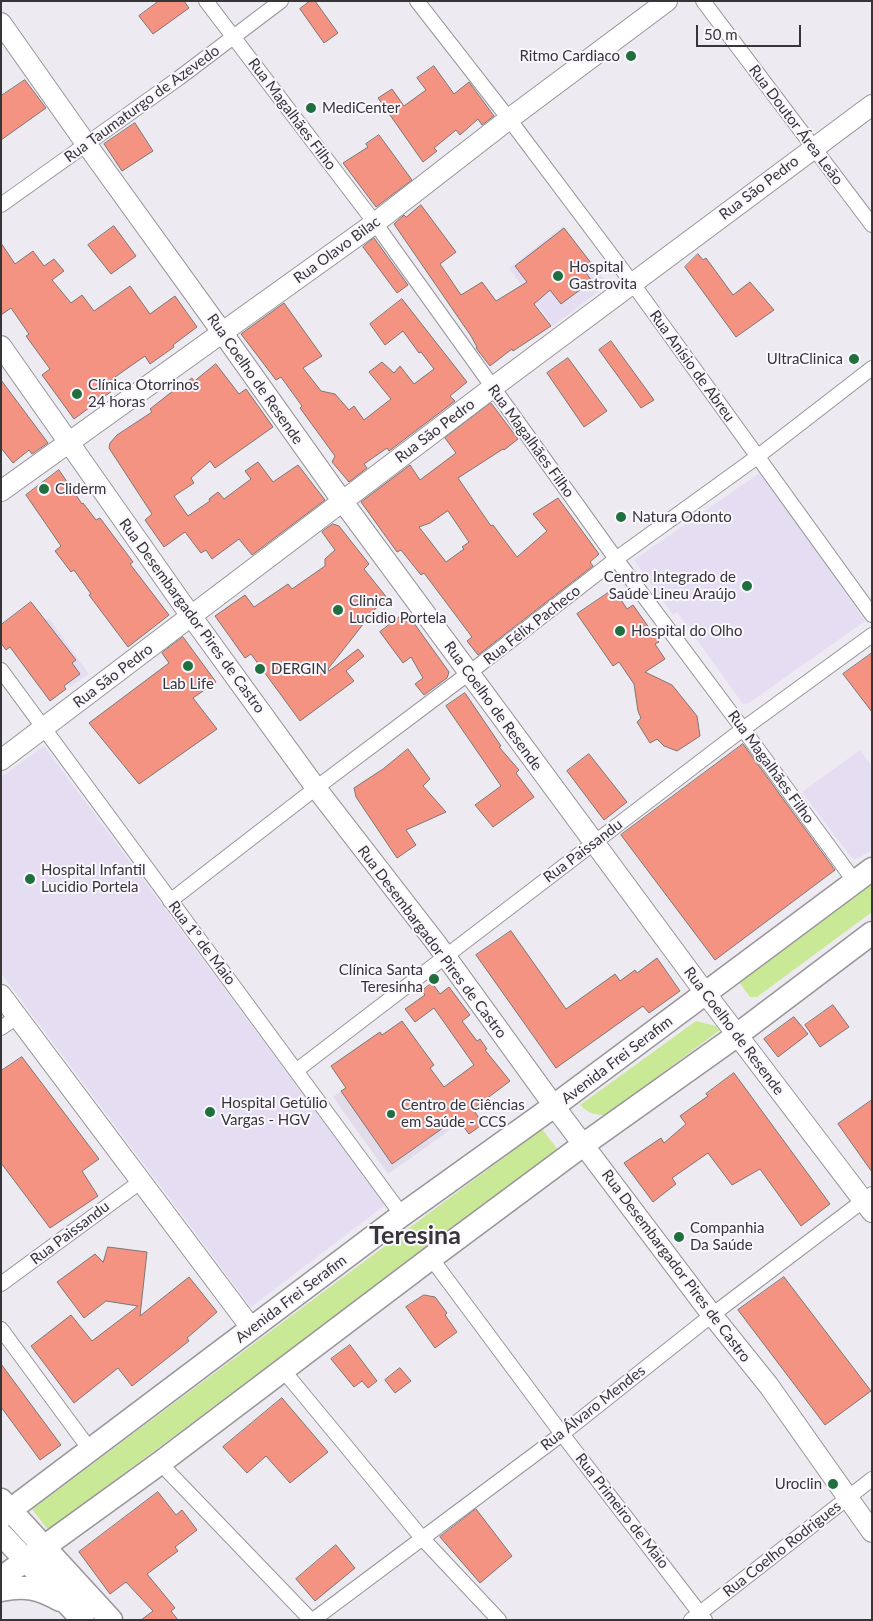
<!DOCTYPE html>
<html>
<head>
<meta charset="utf-8">
<style>
	body { margin:0 }
	#map { position:relative; width:873px; height:1621px; overflow:hidden; background:#edeaf1; font-family:Lato,sans-serif }
	canvas { display:block }
	.frame { position:absolute; inset:0; border:2px solid #363538; pointer-events:none }
	.scale { position:absolute; left:696px; top:25px; width:105px; height:22px; box-sizing:border-box; border:2px solid #363538; border-top:0; padding-left:6px; font-size:15px; line-height:18px; white-space:nowrap; color:#363538; -webkit-text-stroke:4px #faf7fe; paint-order:stroke }
</style>
</head>
<body>
<div id="map">
<canvas width="873" height="1621"></canvas>
<div class="frame"></div>
<div class="scale">50 m</div>
</div>
<script>
const ctx = document.querySelector('canvas').getContext('2d');
ctx.lineJoin = 'round';
function fillPath(path, color) { ctx.fillStyle = color; ctx.fill(path, 'evenodd'); }
function trace(path, color, width, dash) { ctx.strokeStyle = color; ctx.lineWidth = width; ctx.lineCap = dash ? 'butt' : 'round'; ctx.setLineDash(dash || []); ctx.stroke(path); }
function drawText(font, color, halo, rows, align = 'center') {
  ctx.font = font + ' Lato,sans-serif'; ctx.lineWidth = 4; ctx.setLineDash([]); ctx.textBaseline = 'middle'; ctx.strokeStyle = halo; ctx.fillStyle = color; for (const [text, x, y, turn = 0] of rows) {
    ctx.save(); ctx.translate(x, y); ctx.rotate((+turn || 0) * Math.PI / 180); ctx.textAlign = isNaN(turn) ? turn : align; if (halo) ctx.strokeText(text, 0, 0); ctx.fillText(text, 0, 0); ctx.restore();
  }
}
fillPath(new Path2D(`
	M395,1053L450,1130L388,1174L333,1097Z`), '#e2dcea');
fillPath(new Path2D(`
	M563,226L608,284L553,326L509,268Z
	M761,472L865,621L749,703L743,704L677,612L673,615L634,560Z
	M49,618L89,674L70,687L30,632Z
	M44,746L385,1205L251,1307L1,973V777Z
	M860,750L872,766V850L858,858L854,859L850,856L802,792Z`), '#e5def3');
fillPath(new Path2D(`
	M872,880V912L757,997H750L739,982L740,978Z
	M696,1021L716,1026L720,1030L606,1115C595,1115 588,1113 580,1105Z
	M542,1129L558,1150L48,1530L32,1509Z`), '#c9e996');
const building = new Path2D(`
	M159,1H184L189,8L153,34L139,16Z
	M310,1H315L338,33L324,43L300,9Z
	M434,66L454,94L469,82L494,116L482,125L478,119L460,135L456,130L434,148L437,151L423,162L378,98L392,89L404,106L426,90L417,78Z
	M25,80L46,108L1,140V96Z
	M135,123L153,151L122,171L104,144Z
	M379,135L412,180L376,207L343,163L368,147L366,144Z
	M421,205L456,252L440,264L461,295L482,282L496,301L527,282L515,266L564,228L591,263L583,269L592,281L561,304L550,290L534,304L551,326L513,351L512,349L490,366L476,348L477,347L471,336L394,224L404,215L406,217Z
	M114,226L136,256L111,274L88,245Z
	M374,238L408,285L397,293L363,247Z
	M1,243L15,264L33,251L44,266L54,259L64,271L52,280L71,303L82,295L94,311L130,286L150,314L175,296L197,327L173,345L174,347L150,364L145,356L115,377L120,385L74,419L42,375L50,369L26,336L29,334L11,308L1,315Z
	M698,254L703,260L706,258L733,295L750,282L774,310L736,337L685,267Z
	M402,299L467,382L450,396L455,401L389,451L387,448L364,464L367,468L349,482L332,462L335,456L300,408L302,406L281,377L276,380L241,334L284,303L322,356L303,368L321,391L335,394L349,410L354,406L364,420L391,399L369,372L382,362L394,373L400,366L414,384L434,369L421,352L419,353L403,331L385,345L370,324Z
	M611,341L654,400L641,408L599,350Z
	M568,358L607,411L584,427L547,373Z
	M216,364L239,394L246,389L273,427L215,468L210,461L191,478L194,483L174,496L188,516L210,501L209,499L218,492L224,499L251,479L245,471L258,462L273,482L298,465L325,500L252,555L239,539L212,559L206,550L201,553L185,532L164,547L145,520L152,514L109,448L110,443L117,435L152,412L150,409L169,394L192,378L194,381Z
	M1,380L48,443L32,454L29,450L13,463L1,448Z
	M491,403L518,439L504,450L503,449L458,478L491,526L493,525L517,557L547,531L533,514L558,498L599,554L590,562L593,566L478,655L467,641L472,637L424,573L421,575L401,550L397,552L361,502L410,465L420,480L456,453L445,438ZM448,511L469,542L462,547L464,549L446,562L419,527L430,523Z
	M59,470L82,504L83,503L96,520L100,518L133,562L130,564L169,615L128,647L89,595L91,594L74,570L71,572L55,551L61,546L26,495Z
	M333,524L339,526L369,564L364,569L388,599L375,609L328,669L329,671L358,649L364,656L346,671L354,681L300,721L251,654L245,658L215,616L245,595L254,607L288,584L292,589L325,566V559L335,550L322,532Z
	M614,589L627,609L633,605L659,642L655,644L665,659L645,672L672,685L697,716L700,736L677,751L664,746L657,739L650,743L637,722L641,718L638,711L634,684L619,662L613,666L577,614Z
	M31,602L76,660L72,663L80,674L64,686L66,689L50,701L10,647L6,650L1,643V625Z
	M406,612L449,672L447,678L424,695L415,684L423,678L411,657L403,663L380,632Z
	M183,637L216,682L193,698L217,729L139,784L89,723L169,663L162,653Z
	M872,653V712L843,674Z
	M465,693L501,746L499,747L519,770L516,773L534,797L493,827L475,805L501,786L446,706Z
	M743,744L835,870L715,960L621,835Z
	M408,749L430,779L423,786L446,812L406,830L416,845L397,858L356,797L354,788L383,769Z
	M589,754L627,802L604,820L567,771Z
	M511,931L566,1009L615,974L620,981L635,970L637,973L657,958L680,991L649,1013L643,1006L556,1068L476,955Z
	M432,983L440,994L449,987L470,1015L462,1021L477,1041L480,1039L487,1049L485,1050L510,1081L473,1109L483,1124L469,1134L457,1118L392,1164L341,1091L346,1088L331,1066L380,1032L382,1035L402,1021L434,1065L430,1068L444,1087L474,1065L434,1008L415,1022L405,1009L425,995L422,991Z
	M833,1005L849,1027L820,1047L805,1025Z
	M794,1017L808,1034L778,1057L764,1039Z
	M22,1057L99,1159L82,1171L98,1196L50,1228L1,1163V1071Z
	M734,1073L830,1204L801,1226L760,1169L732,1185L708,1153L672,1178L676,1184L653,1202L624,1163L661,1138L664,1143L686,1124L680,1116L708,1096L706,1094Z
	M872,1100V1172L838,1124Z
	M108,1247L147,1252L140,1316L189,1277L217,1312L187,1338L189,1341L132,1386L118,1368L74,1403L31,1346L71,1315L92,1341L138,1306L106,1301L84,1318L57,1282L95,1254L103,1262Z
	M784,1277L871,1391L825,1425L738,1310Z
	M424,1295L435,1297L447,1313L445,1315L457,1332L435,1348L406,1307Z
	M350,1345L377,1381L368,1388L362,1381L354,1387L331,1359Z
	M1,1364L61,1445L40,1460L1,1407Z
	M400,1368L411,1381L395,1393L385,1380Z
	M282,1398L328,1452L290,1483L266,1456L247,1473L223,1447Z
	M158,1492L176,1515L182,1510L197,1530L175,1547L178,1551L147,1574L175,1608L171,1611L178,1620H141L153,1611L126,1582L110,1594L79,1552Z
	M476,1509L512,1556L480,1583L440,1537Z
	M336,1545L355,1568L315,1601L296,1579Z`);
fillPath(building, '#f49381');
trace(building, '#7d7674', 1);
const street = new Path2D(`
	M206,1L375,223L616,559L743,729L855,882
	M417,1L509,119L633,284L872,615
	M703,1L872,225
	M1,205L179,78L281,1
	M1,670L402,1215
	M170,901L316,788L469,673L616,559L757,457L872,368
	M1,1028L17,1017
	M297,1070L743,729L872,635
	M431,1258L562,1434L705,1620
	M1,1284L140,1182
	M1,1329L91,1451
	M283,1370L422,1538L499,1620
	M160,1463L311,1620
	M313,1620L562,1434L712,1315L872,1194
	M691,1620L872,1479`);
const secondary = new Path2D(`
	M1,23L87,145L222,332L343,502L706,994L872,1212
	M1,346L181,602L316,788L436,943L554,1106L712,1315L769,1386L872,1532
	M1,491L375,223L509,119L667,1
	M1,760L492,388L872,105
	M1,995L252,1329`);
const primary = new Path2D(`
	M1,1500L111,1620
	M1,1517L402,1215L554,1106L872,869
	M1,1534L83,1620
	M1,1578L160,1463L431,1258L583,1145L729,1041L872,933
	M1,1590C25,1585 39,1588 60,1600`);
trace(street, '#98959b', 16);
trace(secondary, '#98959b', 22);
trace(primary, '#98959b', 25);
trace(street, '#fff', 14);
trace(secondary, '#fff', 20);
trace(primary, '#fff', 22);
for (const [x, y, r, color] of [
	[631,56,6,"#206f3e"],
	[311,108,6,"#206f3e"],
	[558,276,6,"#206f3e"],
	[854,359,6,"#206f3e"],
	[77,394,6,"#206f3e"],
	[44,489,6,"#206f3e"],
	[621,517,6,"#206f3e"],
	[747,586,6,"#206f3e"],
	[338,610,6,"#206f3e"],
	[620,631,6,"#206f3e"],
	[188,666,6,"#206f3e"],
	[260,669,6,"#206f3e"],
	[30,879,6,"#206f3e"],
	[434,979,6,"#206f3e"],
	[210,1112,6,"#206f3e"],
	[391,1114,5,"#206f3e"],
	[679,1237,6,"#206f3e"],
	[833,1484,6,"#206f3e"]
]) { const dot = new Path2D(); dot.arc(x, y, r, 0, 2 * Math.PI); ctx.fillStyle = color; ctx.fill(dot); trace(dot, '#faf7fe', 2); }
drawText('15px', '#363538', '#faf7fe', [
	["Ritmo Cardiaco",620,56,"right"],
	["MediCenter",322,108],
	["Hospital",569,267],
	["Gastrovita",569,284],
	["UltraClinica",843,359,"right"],
	["Clínica Otorrinos",88,385],
	["24 horas",88,402],
	["Cliderm",55,489],
	["Natura Odonto",632,517],
	["Centro Integrado de",736,577,"right"],
	["Saúde Lineu Araújo",736,594,"right"],
	["Clinica",349,601],
	["Lucidio Portela",349,618],
	["Hospital do Olho",631,631],
	["DERGIN",271,669],
	["Lab Life",188,684,"center"],
	["Hospital Infantil",41,870],
	["Lucidio Portela",41,887],
	["Clínica Santa",423,970,"right"],
	["Teresinha",423,987,"right"],
	["Hospital Getúlio",221,1103],
	["Vargas - HGV",221,1120],
	["Centro de Ciências",401,1105],
	["em Saúde - CCS",401,1122],
	["Companhia",690,1228],
	["Da Saúde",690,1245],
	["Uroclin",822,1484,"right"]
], 'left');
drawText('15px', '#363538', '#faf7fe', [
	["Rua Taumaturgo de Azevedo",142,104,-36],
	["Rua Magalhães Filho",292,114,53],
	["Rua Doutor Área Leão",796,125,53],
	["Rua São Pedro",759,188,-37],
	["Rua Olavo Bilac",337,250,-36],
	["Rua Anísio de Abreu",692,366,54],
	["Rua Coelho de Resende",255,379,55],
	["Rua São Pedro",435,431,-37],
	["Rua Magalhães Filho",531,441,54],
	["Rua Desembargador Pires de Castro",192,616,54],
	["Rua Félix Pacheco",532,625,-38],
	["Rua São Pedro",113,676,-37],
	["Rua Coelho de Resende",493,706,54],
	["Rua Magalhães Filho",771,767,54],
	["Rua Paissandu",583,851,-37],
	["Rua Desembargador Pires de Castro",432,942,53],
	["Rua 1º de Maio",202,943,53],
	["Rua Coelho de Resende",734,1031,53],
	["Avenida Frei Serafim",617,1060,-37],
	["Rua Paissandu",70,1233,-37],
	["Rua Desembargador Pires de Castro",676,1266,53],
	["Avenida Frei Serafim",291,1299,-37],
	["Rua Álvaro Mendes",593,1408,-38],
	["Rua Primeiro de Maio",622,1511,52],
	["Rua Coelho Rodrigues",782,1549,-38]
]);
drawText('bold 25px', '#363538', '#faf7fe', [
	["Teresina",415,1236]
]);
</script>
</body>
</html>
